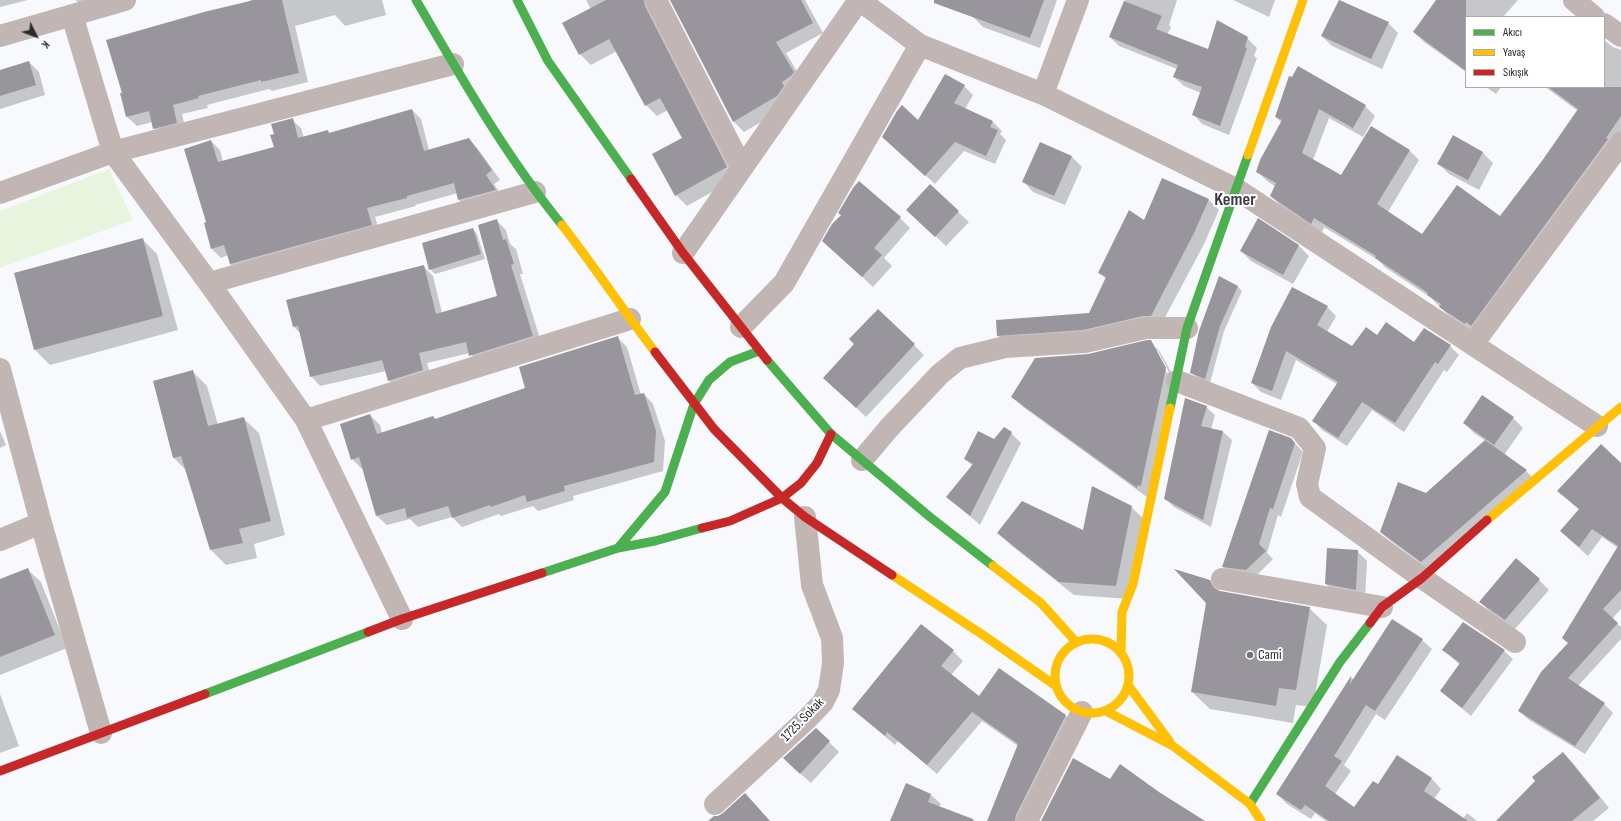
<!DOCTYPE html>
<html>
<head>
<meta charset="utf-8">
<style>
	body { margin:0 }
	#map { position:relative; width:1621px; height:821px; overflow:hidden; background:#f8f9fc; font-family:"Sofia Sans Condensed",sans-serif }
	canvas { display:block }
	.legend { position:absolute; left:1465px; top:16px; width:140px; height:72px; box-sizing:border-box; background:#fff; border:1px solid #aaaaac; margin:0; padding:5px 7px; list-style:none; font-size:12px; color:#2a2b2f }
	.legend li { display:flex; align-items:center; gap:8px; height:20px }
	.legend b { width:20px; border:1px solid #aaaaac }
	.north { position:absolute; left:16px; top:16px; width:40px; height:40px; -webkit-text-stroke:3px #fff; paint-order:stroke; rotate:132deg; font-size:11px; font-weight:700; line-height:16px; text-align:center; color:#2a2b2f }
	.north::after { content:''; display:block; margin:auto; width:14px; height:18px; background:#2a2b2f; clip-path:polygon(50% 0,100% 100%,50% 72%,0 100%) }
</style>
</head>
<body>
<div id="map">
<canvas width="1621" height="821"></canvas>
<ul class="legend">
<li><b style="height:5px;background:#4caf50"></b>Akıcı</li>
<li><b style="height:5px;background:#ffc107"></b>Yavaş</li>
<li><b style="height:5px;background:#c62828"></b>Sıkışık</li>
</ul>
<div class="north">K</div>
</div>
<script>
const ctx = document.querySelector('canvas').getContext('2d');
ctx.lineJoin = 'round';
function fillPath(path, color) { ctx.fillStyle = color; ctx.fill(path, 'evenodd'); }
function trace(path, color, width, dash) { ctx.strokeStyle = color; ctx.lineWidth = width; ctx.lineCap = dash ? 'butt' : 'round'; ctx.setLineDash(dash || []); ctx.stroke(path); }
function drawText(font, color, halo, rows, align = 'center') {
  ctx.font = font + ' "Sofia Sans Condensed",sans-serif'; ctx.lineWidth = 4; ctx.setLineDash([]); ctx.textBaseline = 'middle'; ctx.strokeStyle = halo; ctx.fillStyle = color; for (const [text, x, y, turn = 0] of rows) {
    ctx.save(); ctx.translate(x, y); ctx.rotate((+turn || 0) * Math.PI / 180); ctx.textAlign = isNaN(turn) ? turn : align; if (halo) ctx.strokeText(text, 0, 0); ctx.fillText(text, 0, 0); ctx.restore();
  }
}
fillPath(new Path2D(`
	M109,169L133,220L0,268V211Z`), '#e8f4dd');
fillPath(new Path2D(`
	M0,0H28L0,7Z
	M76,0H115L85,10Z
	M250,0H382L386,15L345,26L335,15L295,26L308,82L272,91L269,89L207,105L208,108L182,114L186,132L163,138L154,128L152,122L137,126L127,117L251,2Z
	M586,0H660L737,178L687,206L676,195L683,138L668,110L657,116L646,105L617,51L591,65L580,54L591,9Z
	M671,0H805L823,33L786,53L804,83L787,107L744,132L734,122Z
	M979,0H1057L1040,48L983,27L973,17Z
	M1125,0H1177L1169,25L1171,27L1167,35L1208,50L1247,38L1257,48L1254,56L1257,58L1229,135L1202,124L1193,114L1201,93L1184,86L1174,77L1177,69L1119,46L1110,37Z
	M1233,0H1275L1269,17Z
	M1340,0L1388,23L1398,33L1382,69L1332,46L1322,36Z
	M1437,0H1518L1503,17H1466V72L1424,42L1414,32Z
	M1604,40L1613,47L1621,50V140L1475,333L1450,317L1430,297L1386,268L1378,260L1324,227L1322,233L1281,206L1271,196L1276,187L1267,181L1257,171L1282,123L1276,117L1290,77L1365,106L1375,116L1363,137L1329,118L1313,160L1341,176L1410,151L1419,160L1388,212L1422,235L1500,217L1542,161L1578,111L1545,87H1604Z
	M29,62L39,72L45,95L0,109V71Z
	M964,86L973,95L965,109L993,122L1002,131L1000,134L1006,140L995,164L964,151L935,184L883,137L918,122Z
	M1486,87H1501L1496,94Z
	M412,110L421,119L429,150L469,139L478,149L500,180L494,184L504,199L468,209L459,200L458,193L415,205L416,206L375,217L380,233L239,273L230,264L228,255L221,258L212,249L207,223L211,141L220,150L223,162L275,147L292,120L301,128L304,138L327,131L330,134Z
	M1453,137L1483,153L1493,163L1479,190L1449,174L1439,164Z
	M1041,143L1072,157L1082,167L1065,205L1033,192L1023,181Z
	M930,186L969,222L946,246L918,220Z
	M1209,200L1219,210L1204,244L1161,325L1008,346L998,336L1090,314L1106,279L1100,273L1145,222Z
	M900,218L910,228L884,258L892,266L873,287L834,251Z
	M1258,220L1299,246L1309,256L1293,284L1251,261L1241,251Z
	M497,221L506,230L510,244L516,249L523,274H520L542,345L480,365L470,353L427,363L432,380L398,390L389,380L386,371L320,386L311,376L301,334L294,327L424,267L433,276L442,313L499,296Z
	M473,229L477,234L485,259L435,274L430,269Z
	M142,239L157,254L178,330L50,365L35,350L15,273Z
	M1237,286L1242,291L1224,331L1210,383L1196,377L1191,372Z
	M1327,307L1336,316L1327,332L1352,347L1377,336L1415,343L1450,346L1459,355L1447,372L1444,370L1404,432L1372,410L1347,446L1322,430L1313,420L1337,384L1296,360L1281,400L1261,392L1252,383Z
	M617,337L627,347L641,395L644,394L653,404L665,441L663,471L573,496L574,500L538,511L533,506L501,516L499,514L462,527L452,517L418,527L410,519L387,525L377,516L364,468L362,469L352,459L370,415L380,425L382,433L433,417L436,420L527,388Z
	M1150,342L1160,352L1175,379L1147,497L1023,407L1012,396L1088,355ZM1155,351H1158L1169,372L1167,373Z
	M855,344L914,345L924,355L866,417L835,388Z
	M192,371L207,386L218,425L244,419L259,433L285,535L254,544L257,558L226,565L211,550L187,471L174,458L154,382Z
	M1206,407L1215,415L1211,429L1223,432L1232,440L1211,527L1174,507L1165,498Z
	M1513,418L1523,428L1504,455L1526,471L1535,480L1431,571L1391,541L1381,532L1486,441L1474,433L1464,423Z
	M0,431L6,445L0,448Z
	M1011,433L1021,443L980,525L948,497L973,466L965,459Z
	M1291,439L1303,452L1281,517L1278,515L1267,553L1273,559L1254,578L1231,575L1223,567Z
	M1621,465V609L1612,619L1621,627V639L1578,686L1604,704L1613,713L1585,754L1529,720L1519,711L1569,643L1618,548L1602,537L1588,556L1570,540L1561,531L1580,510L1568,500Z
	M1131,507L1145,520L1129,599L1074,595L1012,546L998,533L1084,531Z
	M1357,551L1367,561L1365,599L1336,594L1326,584Z
	M27,569L41,582L67,648L0,675V580Z
	M1539,580L1549,590L1515,629L1490,612L1480,602Z
	M1209,581L1221,593L1309,608L1327,625L1313,707L1296,705L1293,723L1210,709L1192,692L1207,603Z
	M1422,640L1432,649L1385,720L1376,714L1344,765L1351,771L1335,794L1354,808L1378,786L1397,756L1432,779L1441,789L1434,799L1463,819L1467,813L1477,821H1326L1315,813L1311,819L1287,804L1277,794L1351,677L1354,680Z
	M1444,650L1504,651L1513,659L1471,716L1441,691L1460,665Z
	M953,651L963,661L951,675L979,697L999,669L1066,716L1076,726L1027,821H988L1018,746L982,721L937,774L898,741L895,745L853,709Z
	M0,694L19,746L0,753Z
	M829,742L839,752L811,783L794,768Z
	M1563,753L1573,763L1609,808L1593,821H1498Z
	M931,795L941,804L939,807L976,821H892Z`), '#0003');
fillPath(new Path2D(`
	M254,0H282L299,73L261,82V80L198,96L199,98L173,105L177,123L153,129L149,111L126,117L120,93H122L106,40L204,12Z
	M606,0H644L645,6L727,167L675,196L652,154L682,138L660,98L645,106L609,39L579,55L562,23Z
	M670,0H801L813,23L776,42L794,72L791,76L782,82L784,86L777,96L733,122Z
	M934,0H1044L1030,38L934,3Z
	M1339,0L1389,22L1371,59L1321,36Z
	M1436,0H1466V71L1413,32Z
	M1124,1L1162,16L1156,29L1208,49L1217,20L1248,37L1245,47L1247,48L1220,126L1192,115L1202,87L1173,77L1178,65L1109,37Z
	M29,61L36,85L0,96V70Z
	M1298,66L1366,105L1353,128L1319,109L1302,153L1341,175L1371,126L1410,150L1377,204L1422,234L1457,185L1500,216L1542,161L1578,109L1548,87H1621V116L1606,138L1608,139L1471,326L1466,322L1465,324L1439,307L1441,304L1427,295L1428,293L1375,258L1376,256L1314,218L1311,224L1270,196L1276,183L1256,172L1260,160L1282,120L1275,117L1289,76L1292,77Z
	M945,74L965,85L954,103L993,121L990,127L998,130L986,156L955,142L925,176L882,137L897,111L902,105L918,120Z
	M412,109L424,151L469,138L492,170L486,175L496,190L458,200L454,183L407,196V198L367,208L372,225L230,264L224,245L211,249L204,223L206,222L184,149L211,140L218,162L274,147L270,135L274,134L271,124L293,118L298,138L328,130L329,133Z
	M1453,135L1483,152L1468,180L1437,164Z
	M1040,142L1072,156L1054,196L1022,182Z
	M1162,178L1209,199L1194,233L1151,316H1143L1083,330L997,336L996,320L1089,313L1106,277L1098,273L1129,210L1144,220Z
	M859,181L901,217L874,248L882,255L862,277L822,241L832,224L841,215L838,213L853,188Z
	M930,184L959,211L935,237L906,210Z
	M1258,218L1299,245L1283,275L1240,251Z
	M497,219L503,240L506,239L514,264L511,265L533,336L469,356L466,342L419,353L423,370L388,381L382,360L310,377L298,326L293,327L286,300L424,265L436,314L497,296L478,225Z
	M473,228L481,254L429,270L422,243Z
	M143,238L163,316L34,350L14,273Z
	M1219,276L1238,286L1220,326L1205,379L1190,373L1199,331Z
	M1292,287L1328,306L1317,325L1352,346L1366,327L1377,335L1386,322L1414,342L1424,328L1451,345L1438,364L1435,362L1395,423L1362,402L1338,438L1312,421L1338,382L1286,351L1272,391L1251,383L1271,327Z
	M878,309L915,344L856,408L823,378L854,344L849,339Z
	M618,336L635,395L644,393L656,431L654,462L564,486L565,491L527,502L525,495L491,507L490,505L452,518L448,506L407,518L405,508L376,516L359,457L351,460L340,424L370,414L377,434L433,416L435,419L525,388L519,367Z
	M1147,340H1151L1166,368L1141,486L1138,485L1137,488L1011,397L1035,358L1088,354Z
	M193,370L208,426L244,417L271,521L239,529L243,543L210,550L181,456L173,458L153,381Z
	M1482,395L1514,417L1494,445L1463,423Z
	M1185,398L1207,406L1201,426L1223,431L1203,520L1164,499Z
	M1004,427L1012,432L970,516L946,497L973,464L964,459L978,431L994,439Z
	M1269,430L1291,438L1295,443L1273,509L1270,508L1259,544L1266,551L1246,570L1222,567Z
	M1485,440L1527,470L1421,562L1380,532L1398,482L1426,493Z
	M1601,444L1621,463V590L1603,609L1618,623L1568,678L1605,703L1575,746L1518,711L1541,672L1568,643L1562,638L1618,546L1592,529L1579,547L1560,531L1579,509L1557,491Z
	M1092,486L1132,506L1116,586L1059,582L997,533L1022,501L1083,530Z
	M1327,548L1358,550L1356,590L1325,584Z
	M1516,558L1540,579L1505,620L1479,602Z
	M28,568L55,635L0,657V579Z
	M1174,569L1210,580L1214,588L1220,591L1310,607L1296,690L1279,688L1276,706L1191,692L1206,603Z
	M1392,619L1423,639L1375,711L1366,705L1334,756L1342,761L1325,786L1354,807L1373,781L1378,784L1397,755L1432,778L1424,791L1468,821H1329L1305,805L1301,810L1276,794L1351,676L1350,684Z
	M1463,622L1505,650L1462,708L1440,691L1460,663L1442,650Z
	M921,624L954,650L941,666L979,696L999,668L1066,715L1016,815L1015,821H987L1018,744L972,712L927,765L887,732L885,736L852,709Z
	M816,728L830,741L800,774L783,758Z
	M1563,752L1600,798L1572,821H1496L1535,781L1532,777Z
	M1073,758L1110,779L1120,764L1159,792L1205,821H1041Z
	M906,783L931,794L928,802L973,819V821H890Z
	M745,793L770,821H708L714,816H718L723,813Z`), '#99959d');
trace(new Path2D(`
	M656,0L742,168
	M859,0L920,45L1043,94L1236,189L1597,426
	M1574,0L1594,17
	M72,15L113,152L209,283L306,420L402,619
	M1604,24L1621,36
	M0,36L125,0
	M1043,94L1078,0
	M0,193L113,152L453,64
	M683,253L859,0
	M209,283L535,192
	M741,327L784,283L920,45
	M1473,344L1621,143
	M0,369L41,523L101,733
	M1177,381L1299,428L1315,448L1307,484L1310,497L1422,578L1515,642
	M306,420L630,319
	M862,460L889,428L924,391L940,374L960,358L1005,347L1085,342L1146,328H1187
	M0,540L41,523
	M1222,579L1382,607
	M715,804L808,718L823,702L829,690L833,663L832,638L812,585L805,517
	M1027,821L1082,712`), '#c1b6b4', 22);
trace(new Path2D(`
	M416,0C461,77 505,155 562,225
	M517,0L548,61L631,179
	M767,360L831,434L930,517L993,566
	M1170,408L1187,328L1248,155
	M702,528L655,541L618,548L665,492L694,404L709,380L730,362L759,351
	M542,573L618,548
	M205,694L368,632
	M1250,804L1340,662L1370,623`), '#4caf50', 9);
trace(new Path2D(`
	M1248,155L1303,0
	M562,225C594,266 623,310 655,352
	M1487,520L1621,407
	M993,566L1041,603L1076,642
	M892,575L983,635L1056,686
	M1055 676a37 37 0 1 1 74 0a37 37 0 1 1-74 0Z
	M1121,652L1122,612L1133,584L1170,408
	M1128,685L1170,742
	M1106,711L1173,746L1250,804L1261,821`), '#ffc107', 9);
trace(new Path2D(`
	M631,179L683,253L767,360
	M655,352L714,429L782,498L805,517L892,575
	M702,528L730,521L782,498L801,483L817,463L831,434
	M1370,623L1382,607L1422,578L1487,520
	M368,632L402,619L542,573
	M0,771L205,694`), '#c62828', 9);
for (const [x, y, r, color] of [
	[1250,655,4,"#727377"]
]) { const dot = new Path2D(); dot.arc(x, y, r, 0, 2 * Math.PI); ctx.fillStyle = color; ctx.fill(dot); trace(dot, '#fff', 1.5); }
drawText('14px', '#2a2b2f', '#fff', [
	["Cami",1258,655]
], 'left');
drawText('14px', '#2a2b2f', '#fff', [
	["1725. Sokak",803,720,-46]
]);
drawText('bold 18px', '#393b43', '#fff', [
	["Kemer",1235,200]
]);
</script>
</body>
</html>
